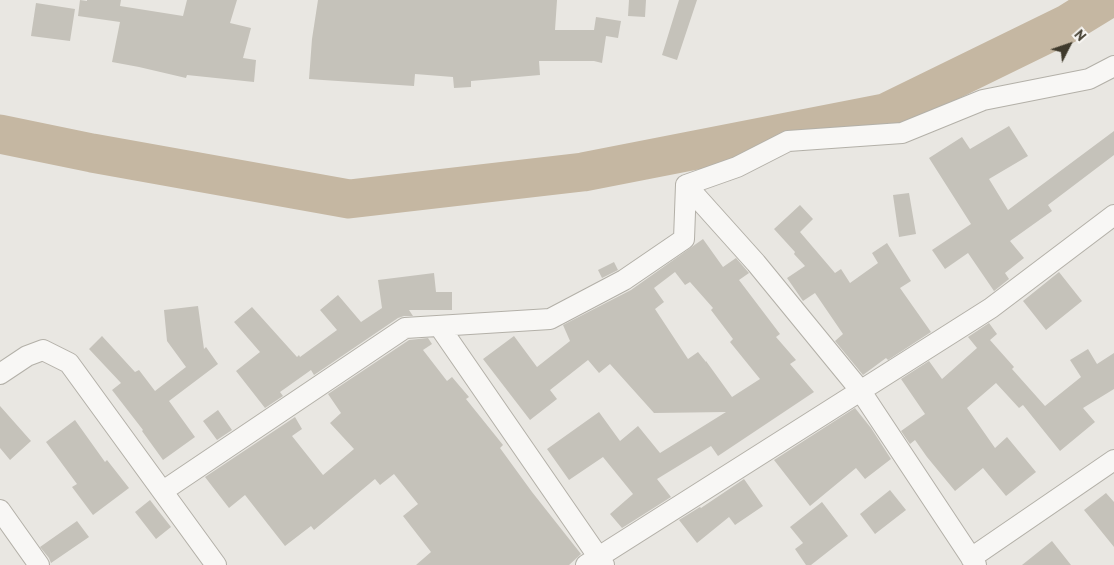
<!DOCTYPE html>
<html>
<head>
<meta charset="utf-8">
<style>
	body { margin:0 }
	#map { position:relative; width:1114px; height:565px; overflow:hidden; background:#e9e7e2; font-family:"PT Sans",sans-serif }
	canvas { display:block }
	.north { position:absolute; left:1044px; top:20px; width:50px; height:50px; -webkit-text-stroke:4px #f7f5f2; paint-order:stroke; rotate:49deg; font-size:14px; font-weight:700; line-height:20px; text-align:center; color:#3f3a2c }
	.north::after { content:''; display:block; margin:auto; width:18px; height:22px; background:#3f3a2c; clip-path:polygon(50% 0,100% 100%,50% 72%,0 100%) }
</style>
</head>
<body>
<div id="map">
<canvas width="1114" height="565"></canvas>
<div class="north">N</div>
</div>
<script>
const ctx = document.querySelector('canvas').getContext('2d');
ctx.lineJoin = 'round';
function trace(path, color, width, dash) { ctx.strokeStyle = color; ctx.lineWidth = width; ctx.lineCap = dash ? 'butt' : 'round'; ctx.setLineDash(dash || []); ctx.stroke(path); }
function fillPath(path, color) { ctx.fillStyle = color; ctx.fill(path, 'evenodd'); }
trace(new Path2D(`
	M0,134L92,153L349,199L583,172L885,113L1067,24L1106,0`), '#c5b7a2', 39);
fillPath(new Path2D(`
	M80,0L87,1V0H121L120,6L183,16L187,0H237L230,23L251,28L243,58L256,60L254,82L187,75L186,78L139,67L112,62L120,22L78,16Z
	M318,0H557L555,30H594L596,17L621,21L618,38L606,36L602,63L594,61H539L540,75L471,81V87L454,88L453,77L415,74L414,86L323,80L309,79L312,39Z
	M629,0H646L645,17L628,16Z
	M679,0H697L677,60L662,55Z
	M36,3L75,9L70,41L31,36Z
	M1009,126L1028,156L989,179L1008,210L1114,131V155L1048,205L1052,211L1010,241L1024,258L1005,273L1009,279L994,291L968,253L945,269L932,250L971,224L929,158L962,137L970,149Z
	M909,193L916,234L899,237L893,195Z
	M800,205L813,219L800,232L835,273L841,269L850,283L878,263L872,253L887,243L911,281L900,288L931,332L888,360L886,358L863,375L835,341L843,334L815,293L803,301L787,278L805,266L794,254L795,252L774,229Z
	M703,239L723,267L736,258L749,273L739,280L780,334L776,337L796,360L790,364L814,392L718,456L711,446L657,479L671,497L622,528L610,514L633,494L603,457L569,480L547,449L599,412L620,441L638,426L660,453L726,412L654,413L610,364L599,373L588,360L550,390L557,399L530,420L483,359L514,336L537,367L570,341L563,325L631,290ZM675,272L685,285L690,282L713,308L711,310L733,339L730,342L760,379L732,397L706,361V362L698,352L688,359L655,309L664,302L654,288Z
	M614,262L618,270L602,278L598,270Z
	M1059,272L1082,301L1046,330L1023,301Z
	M434,273L436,292H452V310H409L413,316H404L398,318L314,375L311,370L280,392L283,396L265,408L236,371L260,352L234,322L252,307L297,357L299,355L300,357L337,330L320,310L338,295L361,322L382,308L378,280Z
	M198,306L204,349L206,347L218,364L169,401L195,437L163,460L142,431L143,430L112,390L121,383L89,349L102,336L135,372L139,370L155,391L186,367L167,341L164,310Z
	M989,323L997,334L990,340L1014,367L1012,369L1045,406L1081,377L1070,360L1088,349L1097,364L1114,353V389L1083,408L1095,422L1060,451L1023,405L1019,408L996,383L967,408L995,448L1007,437L1036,472L1006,496L983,468L955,491L927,457L915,440L910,444L901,431L925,414L901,379L929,361L942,379L977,348L968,337Z
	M428,338L432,344L423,350L447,381L452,377L469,397L466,399L503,445L500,448L532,492L581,554L569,565H416L431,552L403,516L418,504L394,474L380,485L375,479L314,530L311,526L285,546L245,495L229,508L205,477L295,417L302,429L292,436L323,475L354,449L330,423L341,413L328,394L409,340Z
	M0,406L31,441L10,460L0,448Z
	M855,408L871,428L891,459L865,479L856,468L810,506L774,460Z
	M218,410L232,430L217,440L203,421Z
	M75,420L105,462L107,460L129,488L93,515L72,487L77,484L46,442Z
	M744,479L763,506L735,525L729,517L697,543L679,520L700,507L701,508Z
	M890,490L906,510L875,534L860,514Z
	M1106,493L1114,502V547L1084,510Z
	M150,500L171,527L156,539L135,512Z
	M822,502L848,536L811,565H806L795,549L803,543L790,527Z
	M77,521L89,537L51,563L49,558L40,547Z
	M1052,541L1071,565H1022Z`), '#c5c2ba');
const street = new Path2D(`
	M686,185L756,263L860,390L976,565
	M686,185L737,167L788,141L902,133L983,100L1089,79L1114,66
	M439,326L604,565
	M0,374L27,356L43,350L69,363L216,565
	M163,491L405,328L550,319L624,280L684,239L686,185
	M0,510L39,565
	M971,558L1114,460
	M586,565L991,308L1114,215`);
trace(street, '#b3b0a8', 22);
trace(street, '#f8f7f5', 20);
</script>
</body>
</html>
